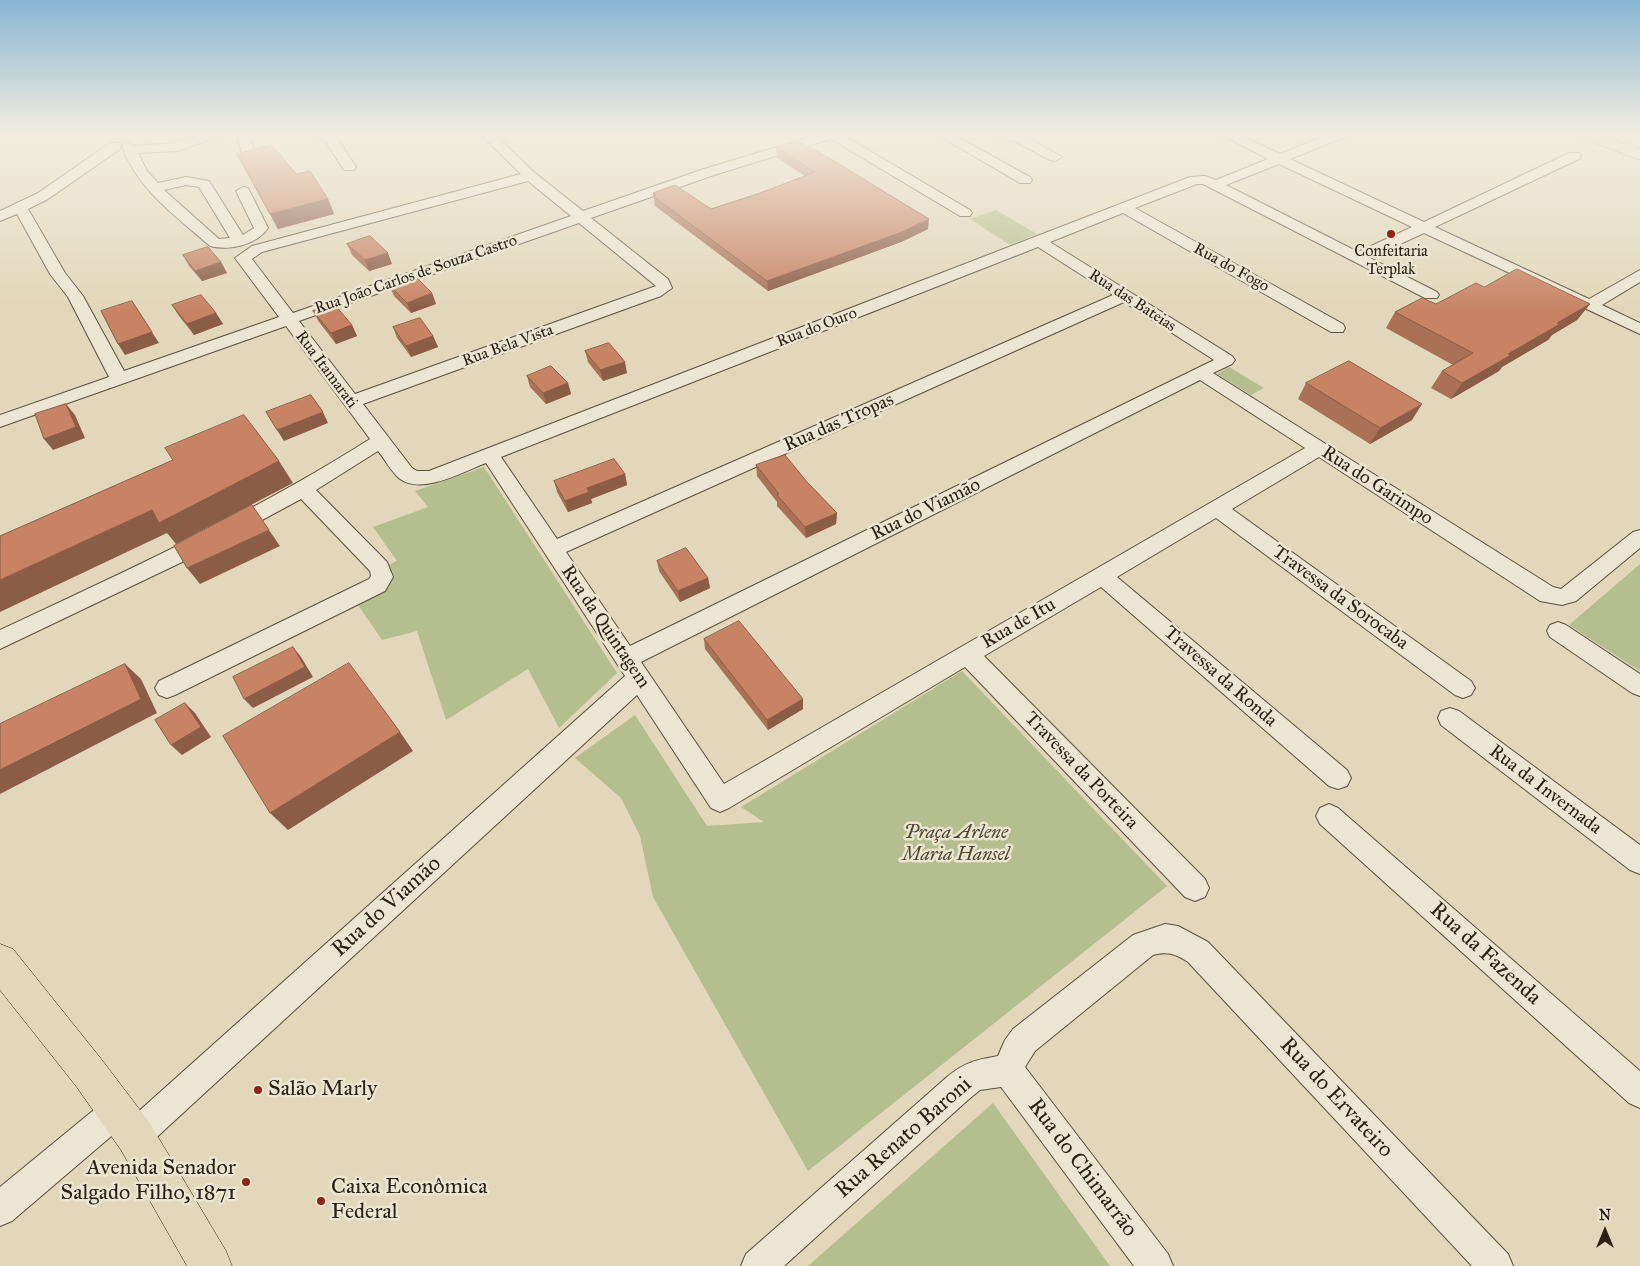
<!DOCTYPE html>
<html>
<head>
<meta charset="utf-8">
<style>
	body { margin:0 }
	#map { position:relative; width:1640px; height:1266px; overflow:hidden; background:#e2d7ba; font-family:"IM FELL Great Primer",serif }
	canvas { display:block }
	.north { position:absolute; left:1580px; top:1206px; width:50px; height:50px; -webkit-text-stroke:4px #ece5d2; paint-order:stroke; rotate:0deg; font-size:14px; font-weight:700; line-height:20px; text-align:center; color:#2c2114 }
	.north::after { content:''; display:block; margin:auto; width:18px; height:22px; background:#2c2114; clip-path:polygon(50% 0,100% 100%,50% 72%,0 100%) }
</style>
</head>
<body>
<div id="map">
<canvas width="1640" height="1266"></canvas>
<div class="north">N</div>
</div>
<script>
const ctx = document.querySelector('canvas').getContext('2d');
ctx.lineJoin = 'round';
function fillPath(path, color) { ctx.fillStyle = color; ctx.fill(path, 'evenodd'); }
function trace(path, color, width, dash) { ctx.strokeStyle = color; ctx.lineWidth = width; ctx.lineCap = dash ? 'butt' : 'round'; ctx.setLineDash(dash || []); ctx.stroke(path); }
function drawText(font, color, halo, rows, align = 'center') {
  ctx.font = font + ' "IM FELL Great Primer",serif'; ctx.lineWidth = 5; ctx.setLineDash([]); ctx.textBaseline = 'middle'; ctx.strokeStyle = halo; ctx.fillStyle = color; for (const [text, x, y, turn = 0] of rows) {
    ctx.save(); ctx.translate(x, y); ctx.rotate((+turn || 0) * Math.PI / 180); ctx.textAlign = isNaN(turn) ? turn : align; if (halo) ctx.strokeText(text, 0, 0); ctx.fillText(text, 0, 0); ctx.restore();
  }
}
fillPath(new Path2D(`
	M996,210L1037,234L1010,245L970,219Z
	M1229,367L1264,388L1251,395L1217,374Z
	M484,467L617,673L559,728L528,669L446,720L417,631L382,640L356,602L384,567L397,561L373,527L428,507L415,491Z
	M1640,564V671L1569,625Z
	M962,671L1167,886L808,1171L653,897L640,836L621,798L575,758L635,715L707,826L764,822L741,807Z
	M993,1103L1110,1266H808Z`), '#b5be8e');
const minor = new Path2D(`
	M200,134H218L216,137L178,151L138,153L147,171L158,183L186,177L209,181L243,235L254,228L236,191L243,187L248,188L268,228C257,245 229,251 210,246C177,217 136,188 122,146L128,142L134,146L176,143ZM186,185L199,187L230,238L219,239L164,190Z
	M237,134H249L257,159L255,162H245L243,159Z
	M317,134L335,135L356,167L354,170H344L325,141Z
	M480,134H494L535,173L583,211L704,169L820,134H841L970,210L972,213L970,216H960L831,139L714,175L591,218L668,279L672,288L661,296L363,404L412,468L417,471H429L1190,177L1205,176L1216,180L1268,159L1220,134H1237L1280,154L1329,134H1347L1345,137L1290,159L1424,222L1569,153H1579L1581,156L1579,159L1435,227L1589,299L1640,270V282L1602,305L1640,323V334L1424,233L1370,258L1437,292L1439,295L1437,298H1425L1203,184H1197L1135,208L1343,324L1345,328L1343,332H1331L1123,213L1050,242L1232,356L1235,360L1232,364L1213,373L1553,587L1561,589L1633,532L1640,530V548L1576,601L1562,605L1540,601L1319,457L1232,509L1471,681L1475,688L1471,695L1463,698L1455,695L1216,518L1117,577L1347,770L1351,778L1347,786L1338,789L1329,786L1101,587L984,656L1205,879L1209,888L1205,897L1195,901L1185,897L965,667L729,808L720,812L711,808L637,695L146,1147L135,1152L124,1147L119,1136L122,1127L12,1221L0,1226V1187L106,1100L117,1095L128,1100L133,1111L130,1119L625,676L486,463C463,472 422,495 400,479C391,472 385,459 378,451L316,490L387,562L393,577L385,591L175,695L167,698L159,695L155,688L159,681L369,579L371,576L370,571L301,499L201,553L0,649V630C126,571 252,514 370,439L286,326L0,427V415L109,377L68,297L50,274L17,214L0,221V211L38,193L110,143H120L121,146L120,149L48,199L28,209L65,273L83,296L124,371L279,317L235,258L252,246L521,174ZM1279,164L1412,227L1358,252L1226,185ZM528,181L571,216L293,313L252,259L262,252ZM579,223L656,286L355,394L299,321ZM1038,247L1113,295L557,539L501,457ZM1124,302L1214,360L630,646L566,552ZM1200,380L1305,448L724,784L641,662Z
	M936,134H952L1030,177L1032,180L1030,183H1020Z
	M993,134H1016L1025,136L1062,157L1055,161L1050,160L1016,142L995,137Z
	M1558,622L1566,625L1640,674V696L1632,693L1550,637L1547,631L1550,625Z
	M1450,708L1459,711L1640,845V874L1630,870L1441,725L1438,718L1441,711Z
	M1329,804L1338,808L1640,1071V1108L1629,1103L1320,824L1316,816L1320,808Z
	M1165,924L1178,926L1208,942L1508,1254L1513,1266H1472L1188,962C1176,954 1167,951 1153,955L1035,1051L1025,1067L1168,1254L1173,1266H1134L1001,1087L980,1090L969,1099L784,1266H741L746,1254L947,1077C965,1062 976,1060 998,1056L1005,1040L1013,1029L1133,935Z`);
const major = new Path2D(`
	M0,944L13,949L102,1060L149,1122L226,1251L232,1266H187L121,1150L76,1086L0,990Z`);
const highway = new Path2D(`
	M1576,134H1599L1640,149V160L1579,137Z`);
trace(minor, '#5a4e3e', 2);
trace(major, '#2c2114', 1);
trace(highway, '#2c2114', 1);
fillPath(minor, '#ece5d2');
fillPath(major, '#e2d7ba');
fillPath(highway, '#e2d7ba');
fillPath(new Path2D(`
	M776,147L928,229L901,242L768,291L655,206L653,193L711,209L760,193L805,176L777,158Z
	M237,154L328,199L334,214L278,229Z
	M347,244L392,264L369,271L352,255Z
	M183,255L221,262L227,273L202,281L189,266Z
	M389,285L432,293L436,304L411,313L394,296Z
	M1484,287L1590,304L1577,320L1552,335L1548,340L1502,367L1499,371L1451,399L1431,388L1442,371L1453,365L1386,328L1395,312L1436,304Z
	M172,305L216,313L223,324L194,335L179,316Z
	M313,311L352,325L357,336L336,344L319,322Z
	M393,327L433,336L438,347L411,357L397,338Z
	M585,351L627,373L603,381L588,362Z
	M527,376L568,383L571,394L546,404L530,387Z
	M1306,383L1412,420L1370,444L1298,399Z
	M756,465L807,482L837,513L836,524L806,538L777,506V502L757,476Z
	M625,474L627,485L591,499L592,503L568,512L557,492L554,481Z
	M657,561L708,578L710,588L680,602L659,571Z
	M704,639L803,699V709L768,730L705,649Z`), '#ab7156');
fillPath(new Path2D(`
	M328,199L334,214L278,229L270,214Z
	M929,219L928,229L901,242L768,291L767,281Z
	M388,253L392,264L369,271L365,260Z
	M221,262L227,273L202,281L195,271Z
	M432,293L436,304L411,313L407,303Z
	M132,301L159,343L125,355L118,344Z
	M1590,304L1577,320L1552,335L1548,340L1502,367L1499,371L1451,399L1462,383L1557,323Z
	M216,313L223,324L194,335L187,324Z
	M352,325L357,336L336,344L331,333Z
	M433,336L438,347L411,357L406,346Z
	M625,362L627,373L603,381L600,370Z
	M568,383L571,394L546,404L543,393Z
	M66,404L75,415L85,438L53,450L44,439Z
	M1422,404L1412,420L1370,444L1380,428Z
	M323,412L328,423L284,441L277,430Z
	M279,461L293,483L176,544L167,533L0,612V580L152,510Z
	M625,474L627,485L591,499L592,503L568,512L565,501L587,488Z
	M837,513L836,524L806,538L805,527Z
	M269,530L280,546L200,584L187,568Z
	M708,578L710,588L680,602L678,591Z
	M293,647L301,657L313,677L253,708L244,699Z
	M125,664L141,679L157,713L0,794V770Z
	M803,699V709L768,730L767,720Z
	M185,703L195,713L211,737L182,755L171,745Z
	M400,732L413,751L288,830L270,813Z`), '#8b5c46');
const building = new Path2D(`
	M797,141L826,156L929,219L902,232L767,281L653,196L656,195L653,193L675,185L711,209L760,193L815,172L776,147Z
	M272,145L296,174L310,171L328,199L270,214L237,154Z
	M370,236L388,253L365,260L347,244Z
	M208,247L221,262L195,271L183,255Z
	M1517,269L1590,304L1557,323L1560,324L1508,354L1511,355L1462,383L1442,371L1473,353L1395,312L1422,298L1436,304L1476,283L1484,287Z
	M415,276L432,293L407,303L389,285Z
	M201,295L216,313L187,324L172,305Z
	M132,301L152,332L118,344L101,311Z
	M334,304L352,325L331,333L313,311Z
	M420,318L433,336L406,346L393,327Z
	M609,343L625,362L600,370L585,351Z
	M1349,361L1422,404L1380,428L1306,383Z
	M551,366L568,383L543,393L527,376Z
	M311,395L323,412L277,430L266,412Z
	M66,404L76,427L44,439L35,414Z
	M244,415L279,461L159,523L152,510L0,580V536L173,460L165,448Z
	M785,455L807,482L837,513L805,527L777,495L779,494L756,465Z
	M614,459L625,474L587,488L589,492L565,501L554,481Z
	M252,505L269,530L187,568L174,546Z
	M686,548L708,578L678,591L657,561Z
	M739,621L803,699L767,720L704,639Z
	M293,647L305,667L244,699L233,677Z
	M349,663L400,732L270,813L223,736Z
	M125,664L141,699L0,770V724Z
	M185,703L201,727L171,745L155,720Z`);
fillPath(building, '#c78364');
trace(building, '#8b5c46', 1);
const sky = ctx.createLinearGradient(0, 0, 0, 311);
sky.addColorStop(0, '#87b6d3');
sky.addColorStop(0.43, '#f2ede0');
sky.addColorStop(1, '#f2ede000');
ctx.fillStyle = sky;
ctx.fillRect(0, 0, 1640, 311);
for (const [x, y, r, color] of [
	[1391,234,5,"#8f2418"],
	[258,1090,5,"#8f2418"],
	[246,1182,5,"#8f2418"],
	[321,1201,5,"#8f2418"]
]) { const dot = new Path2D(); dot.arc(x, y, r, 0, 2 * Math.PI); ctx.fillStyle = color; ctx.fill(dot); trace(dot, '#ece5d2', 2); }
drawText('16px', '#2c2114', '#ece5d2', [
	["Confeitaria",1391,252],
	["Terplak",1391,270]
]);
drawText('16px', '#2c2114', '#ece5d2', [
	["Rua do Fogo",1231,268,29],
	["Rua João Carlos de Souza Castro",416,275,-19],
	["Rua das Bateias",1132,301,33],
	["Rua do Ouro",817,328,-21],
	["Rua Bela Vista",508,346,-20],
	["Rua Itamarati",326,370,53]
]);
drawText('19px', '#2c2114', '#ece5d2', [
	["Rua das Tropas",839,423,-24],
	["Rua do Garimpo",1377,486,33],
	["Rua do Viamão",926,510,-26],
	["Travessa da Sorocaba",1340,598,36],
	["Rua de Itu",1019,624,-30],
	["Rua da Quintagem",605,627,56],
	["Travessa da Ronda",1220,677,41],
	["Travessa da Porteira",1081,771,46],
	["Rua da Invernada",1545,790,37]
]);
drawText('italic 19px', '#4e4832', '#ece5d2', [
	["Praça Arlene",956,833],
	["Maria Hansel",956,855]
]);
drawText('22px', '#2c2114', '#ece5d2', [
	["Rua do Viamão",387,907,-42],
	["Rua da Fazenda",1485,954,42],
	["Rua do Ervateiro",1336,1098,47],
	["Rua Renato Baroni",904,1138,-41],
	["Rua do Chimarrão",1082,1168,53]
]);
drawText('22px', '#2c2114', '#ece5d2', [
	["Salão Marly",268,1090],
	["Avenida Senador",236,1169,"right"],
	["Salgado Filho, 1871",236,1194,"right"],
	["Caixa Econômica",331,1188],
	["Federal",331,1213]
], 'left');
</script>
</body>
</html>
